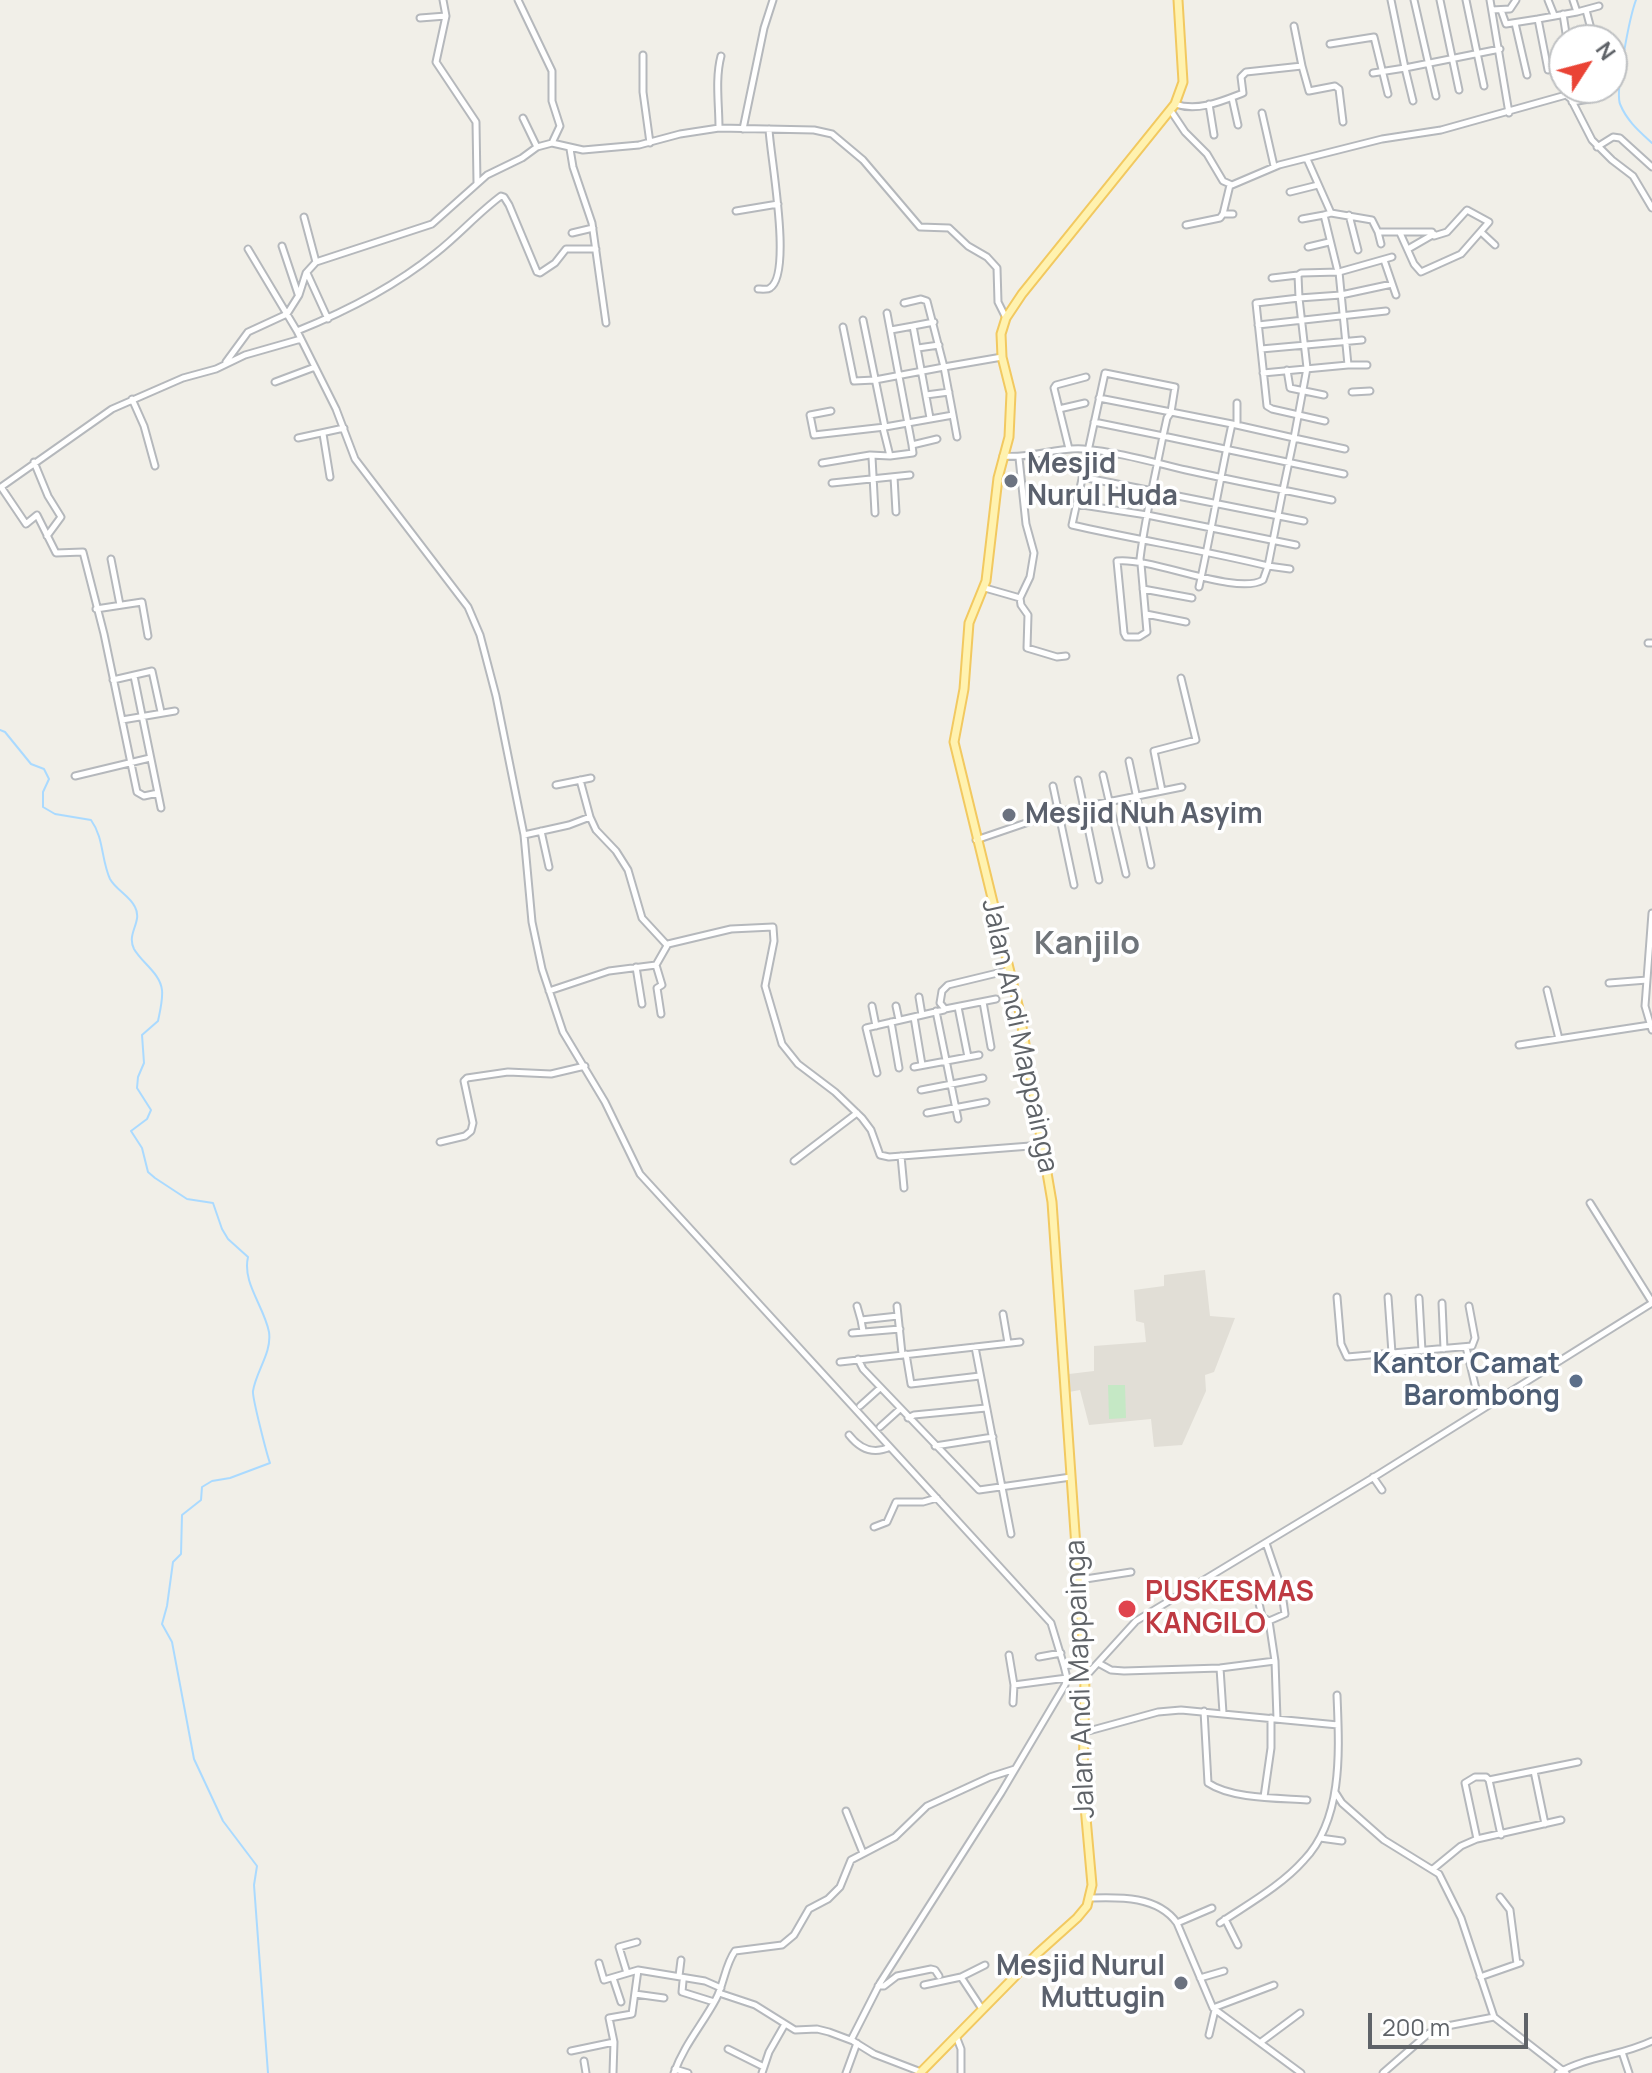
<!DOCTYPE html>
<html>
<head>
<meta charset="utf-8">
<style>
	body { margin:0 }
	#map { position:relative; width:1652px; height:2073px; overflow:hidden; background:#f1efe8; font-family:Manrope,sans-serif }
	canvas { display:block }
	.north { position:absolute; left:1548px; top:24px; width:80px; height:80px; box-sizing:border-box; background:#fff; border:2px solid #bfc1c3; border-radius:50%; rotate:54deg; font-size:22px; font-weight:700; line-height:32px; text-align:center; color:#5f6368 }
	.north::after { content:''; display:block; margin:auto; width:28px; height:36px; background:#ea4335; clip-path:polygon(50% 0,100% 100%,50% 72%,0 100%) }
	.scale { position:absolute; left:1368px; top:2013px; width:160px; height:36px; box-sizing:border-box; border:4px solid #5f6368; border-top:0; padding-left:10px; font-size:24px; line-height:28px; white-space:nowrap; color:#5f6368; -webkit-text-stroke:6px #fff; paint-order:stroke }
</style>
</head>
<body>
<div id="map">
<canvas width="1652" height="2073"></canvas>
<div class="north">N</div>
<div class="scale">200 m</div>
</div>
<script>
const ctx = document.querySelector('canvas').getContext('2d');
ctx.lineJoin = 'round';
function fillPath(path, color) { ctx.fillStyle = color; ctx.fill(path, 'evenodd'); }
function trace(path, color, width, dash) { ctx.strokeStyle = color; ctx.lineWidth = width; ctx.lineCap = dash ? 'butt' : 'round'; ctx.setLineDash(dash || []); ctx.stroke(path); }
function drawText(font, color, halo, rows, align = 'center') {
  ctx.font = font + ' Manrope,sans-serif'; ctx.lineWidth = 7; ctx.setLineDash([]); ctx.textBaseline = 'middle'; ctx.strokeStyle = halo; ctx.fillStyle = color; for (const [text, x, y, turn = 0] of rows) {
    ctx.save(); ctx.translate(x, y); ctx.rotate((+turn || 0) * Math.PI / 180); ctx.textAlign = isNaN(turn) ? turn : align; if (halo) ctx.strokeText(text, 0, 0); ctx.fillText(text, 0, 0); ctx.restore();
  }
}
fillPath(new Path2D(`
	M1205,1270L1210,1316L1235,1318L1214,1372L1205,1375L1206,1391L1182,1445L1154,1447L1151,1419L1089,1425L1080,1390L1069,1392V1374L1094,1371V1346L1146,1342L1144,1323L1136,1321L1134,1290L1164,1286V1275Z`), '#e1ded6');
fillPath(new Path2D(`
	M1108,1385H1125L1126,1418L1109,1419Z`), '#c5e8c5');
trace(new Path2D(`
	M1636,0C1630,16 1615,90 1620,104C1627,121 1639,131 1652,143
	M0,730L5,732L31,764L44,769L49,779L43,792V807L55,814L91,820C104,838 101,859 110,879C116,890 130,896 135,907C143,922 126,933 134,949C142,963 160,973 162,990C163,1000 160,1011 158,1021L142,1035L144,1063L138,1077L137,1088L151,1110L147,1119L131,1131L142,1148L148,1172L155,1178L187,1199L213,1203L222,1229L228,1239L248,1257C242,1283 264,1306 269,1332C272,1353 256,1371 253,1391C252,1397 267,1455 270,1463L230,1478L212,1481L202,1487L201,1500L182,1515L181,1554L173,1562L167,1606L162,1624L172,1642L194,1759L223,1821L257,1866L254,1885L268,2073`), '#aadaff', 2);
const minor = new Path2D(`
	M443,0L446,16L436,62L476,122L477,183
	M518,0L552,71V101L560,126L552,143
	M1391,0L1405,68L1500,49
	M1414,0L1436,96
	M1440,0L1459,90
	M1466,0L1484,86
	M1490,0L1509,113
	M1548,0L1554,15
	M1573,0L1577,12L1599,6
	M1492,10L1510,9L1516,0
	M1501,10L1506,24L1538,19L1548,70
	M1586,10L1591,29
	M1563,14L1567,40
	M420,18L446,16
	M1538,19L1577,12
	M1515,23L1527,75
	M1294,26L1302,66
	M1330,44L1374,37L1388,94
	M643,55V92L650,143
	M1373,73L1405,68L1413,101
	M1232,98L1238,125
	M1572,102L1589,99
	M1175,104C1198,112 1222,101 1243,93L1241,77L1246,72L1302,66L1309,91L1335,86L1339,89L1343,122
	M1209,104L1214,135
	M1171,111L1185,132L1207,154L1223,181L1232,185L1279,165L1382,139L1441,130L1566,95L1571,99L1592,140L1612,160L1633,176L1652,208
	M1262,113L1274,166
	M523,118L537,147
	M719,128C719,104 715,79 721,56
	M743,129L764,28L773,0
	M1597,147L1613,137L1620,138L1652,167
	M570,149L573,167L592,223L606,323
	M1307,159L1331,213L1372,220L1378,232H1432
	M1290,192L1318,185
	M736,211L778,204
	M1331,213L1324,215L1337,268
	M1223,214L1230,185
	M1349,215L1358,250
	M304,217L316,262
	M1302,219L1324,215
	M1186,225L1220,218L1223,214H1233
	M1378,232L1381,244
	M1481,232L1495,245
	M572,233L593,228
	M1400,233L1414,264L1421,272L1461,254L1489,222L1467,210L1447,232L1434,236
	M282,246L298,294
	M1308,247L1329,242
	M248,249L297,331L336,409L355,459L468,607L480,635L496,696L524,835L532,922L542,969L563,1032L605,1102L640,1174L1051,1623L1064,1666L1084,1662
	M1408,249L1434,234
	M1384,260L1396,295
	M307,273L328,319
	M1272,278L1298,275
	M758,289C760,289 768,290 770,288C793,274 770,155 769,129
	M887,313L912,445L937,439
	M863,320L885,427L953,415L944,367L1002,357
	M1258,325L1386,311
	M843,327L854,381L875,380L944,367L927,301L921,299L904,303
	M891,330L913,326
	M297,331C347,311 394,287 436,253C459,235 478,213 501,196L504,197L509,205L537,272L540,273L555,263L566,249H596
	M918,348L939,345
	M1261,349L1362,340
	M226,362L248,332L287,314L299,295L306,273L316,262L432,224L487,175L522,158L537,147L552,143L583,150L639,145L680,134L719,128L814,130L832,134L863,160L920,227L949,228L968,246L987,257L997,268L998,302L1006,318
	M1348,365H1367
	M1287,370L1290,388L1324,395
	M1263,373L1348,365L1339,272
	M275,382L315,367
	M1352,392L1370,391
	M926,395L949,392
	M1099,398L1171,412L1175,387L1105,373L1072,525C1137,540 1203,550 1268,566L1263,580C1236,596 1152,557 1117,561L1124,633L1126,637H1139L1147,632L1141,564L1140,559C1145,517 1155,477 1163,436L1344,474
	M132,399L144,426L155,466
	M1059,409L1085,403
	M831,411L810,415L814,435L885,427
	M953,415L957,437
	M930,418L913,326L934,322
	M1325,421L1272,409L1267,406L1256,303L1299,298L1298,275L1301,273L1339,272L1392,257
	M1094,422L1163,436L1167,418L1171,412L1232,424
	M1237,425V403
	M883,428L890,456L913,453L912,445
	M323,434L330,477
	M298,438L344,428
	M1069,449L1054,388L1056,385L1086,377
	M1345,449L1294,438L1307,368L1299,298L1341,295L1392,284
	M1003,456C1031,459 1056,447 1083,449C1118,452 1152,462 1186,470C1218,477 1251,484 1283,490L1294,438L1232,424C1220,478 1211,533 1199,587
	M872,457L875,513
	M34,462L48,496L61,517L47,536
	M822,463L870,455L890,456
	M894,477L896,512
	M1082,477L1304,521
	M832,483L910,475
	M1,487L26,524L37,515L56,553L83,552L104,634L137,792L144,796L158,793
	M1,487L112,409L183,378L216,369L245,355L301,339
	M1076,504L1147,515L1296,545
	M111,559L120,605
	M1290,569L1268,566L1283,490L1332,500
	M985,588L1020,598L1030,577L1034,553L1026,524L1019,458
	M1143,589L1192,598
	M1020,598L1021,605L1028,615L1027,648L1057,657L1066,656
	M96,609L142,602L148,636
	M1146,614L1186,622
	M1648,643H1652
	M134,676L161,808
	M113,680L152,671L161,712
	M122,720L175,711
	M1129,761L1151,865
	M1103,775L1126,874
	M75,776L150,758
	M1078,780L1099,880
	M556,785L591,778
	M1053,786L1074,885
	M1162,791L1154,751L1196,740L1181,678
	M590,817L596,830L616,851L628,870L642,918L666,944
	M541,831L549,867
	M524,835L569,825L590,817L580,780
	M976,840L1058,812L1182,787
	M1652,913L1645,1006L1652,1030
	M656,965L662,985L657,988L661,1014
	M636,967L642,1004
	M1609,983L1647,980
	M1547,990L1559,1039
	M549,991L609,971L656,965L668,944L731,929L773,927L774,941L765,986L782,1044L798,1064L835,1092L862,1118L871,1130L880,1155L889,1157L1043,1145
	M919,997L922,1015
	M996,999L945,1009L940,1003L942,991L948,985L1010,970
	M983,1002L991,1047
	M872,1006L876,1026
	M896,1006L899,1020
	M958,1007L968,1057
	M936,1011L958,1119
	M914,1017L922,1065
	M891,1022L899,1068
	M1519,1045L1650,1025
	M914,1067L979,1055
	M877,1073L866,1028L944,1010
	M921,1090L983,1078
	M927,1113L986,1102
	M440,1142L465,1136L471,1131L473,1123L464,1081L467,1078L508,1072L551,1074L585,1066
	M901,1156L904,1188
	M794,1161L857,1113
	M1590,1203L1652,1302
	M1337,1297L1341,1344L1347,1357L1472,1346L1475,1338L1469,1306
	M1388,1297L1392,1353
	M1419,1298L1422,1351
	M1442,1303L1444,1349
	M857,1306L861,1320
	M897,1306L902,1354
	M1003,1314L1008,1343
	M863,1331L861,1320L898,1316
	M852,1333L900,1329
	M975,1347L1011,1534
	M1466,1347L1481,1410
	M906,1354L911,1384L980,1376
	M858,1359L863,1369L979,1490L1071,1477
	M840,1362L1020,1342
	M860,1406L880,1388
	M908,1418L914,1415L986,1408
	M880,1427L900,1409
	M849,1435C860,1449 873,1455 890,1447
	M935,1446L993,1437
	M1373,1477L1382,1490
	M874,1527L887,1522L896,1502H923L937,1498
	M1266,1543L1281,1587L1285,1614L1269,1621L1262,1617L1257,1594L1281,1587
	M1079,1580L1131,1572
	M1269,1621L1275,1661
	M1009,1655L1014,1685L1067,1678
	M1039,1657L1061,1653
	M1100,1664L1111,1670L1124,1671L1220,1668L1275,1661L1277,1719
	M1220,1668L1223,1713
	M1085,1677L1136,1621L1379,1474L1652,1303
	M1013,1703L1014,1685
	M1204,1711L1208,1783C1232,1799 1278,1798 1307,1800
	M1085,1732L1158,1712L1181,1710L1338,1725
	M1534,1771L1545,1824
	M1489,1780L1578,1762
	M1335,1792L1342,1803L1384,1840L1439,1874L1461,1918L1494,2017L1566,2073
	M1264,1797L1271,1748V1718
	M846,1811L863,1853
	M1320,1838L1342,1841
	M1477,1839L1465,1783L1475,1777H1486L1489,1780L1501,1835
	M1433,1869L1461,1846L1477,1839L1561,1820
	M1500,1897L1510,1910L1517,1964
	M1091,1898C1120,1897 1158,1896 1177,1923L1213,2008L1301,2073
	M1225,1919L1238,1945
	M1177,1923L1212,1908
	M1220,1923C1248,1904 1281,1886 1304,1860C1344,1818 1339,1748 1337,1695
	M599,1963L604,1980L638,1970L705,1981L721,1988
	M627,1973L619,1947L637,1942
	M679,1976L681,1960
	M961,1977L985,1965
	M1480,1977L1520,1963
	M613,1978L621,2002
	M1200,1978L1224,1971
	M683,1981L682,1992L714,2002
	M924,1985L961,1977L982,2009
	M878,1986H884L897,1976L931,1969L935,1970L939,1976
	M719,1993L755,2005L795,2030L817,2029L829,2032L853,2041L874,2054L921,2072
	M635,1994L664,1998
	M1213,2008L1274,1985
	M1209,2035L1215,2010
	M956,2036L961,2049V2073
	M851,2040L880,1983L1001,1793L1065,1685L1067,1678L1064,1666
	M1261,2042L1300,2013
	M728,2049L764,2067
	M571,2051L614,2042L609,2018L632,2014L638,1970
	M1622,2052L1629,2073
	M584,2061L586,2073
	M675,2069L688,2073
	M613,2073L614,2042
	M674,2073C684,2045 702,2025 716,1999C724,1984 725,1965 735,1951L782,1945L794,1935L809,1909L828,1899L840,1887L851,1860L895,1837L927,1806L990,1777L1015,1769
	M762,2073L769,2052L785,2024
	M846,2073L857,2043
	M1383,2073L1429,2033L1447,2026L1494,2017
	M1558,2073C1588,2056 1621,2056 1652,2041`);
const major = new Path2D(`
	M920,2073L1038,1953L1077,1918L1087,1906L1092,1885L1083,1784L1085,1677L1052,1202L1019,1009L954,742L964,689L969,623L986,581L998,478L1009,437L1011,393L1002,357L1001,334L1006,318L1022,294L1175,104L1183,82L1178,0`);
trace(minor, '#b5b8bc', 9);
trace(major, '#f2c960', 11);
trace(minor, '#fff', 5);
trace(major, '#fff2af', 7);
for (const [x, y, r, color] of [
	[1011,481,8,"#6b7280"],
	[1009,815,8,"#6b7280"],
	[1576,1381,8,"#5c6f8a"],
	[1127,1609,10,"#e0444e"],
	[1181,1983,8,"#6b7280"]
]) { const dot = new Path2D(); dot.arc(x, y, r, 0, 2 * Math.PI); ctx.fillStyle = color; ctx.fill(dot); trace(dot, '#fff', 3); }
drawText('bold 28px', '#5b616d', '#fff', [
	["Mesjid",1027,465],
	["Nurul Huda",1027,497],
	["Mesjid Nuh Asyim",1025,815],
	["Mesjid Nurul",1165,1967,"right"],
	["Muttugin",1165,1999,"right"]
], 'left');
drawText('28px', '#5f6368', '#fff', [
	["Jalan Andi Mappainga",1019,1036,78],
	["Jalan Andi Mappainga",1081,1679,-92]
]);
drawText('bold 28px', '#4e5e75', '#fff', [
	["Kantor Camat",1560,1365],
	["Barombong",1560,1397]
], 'right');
drawText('bold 28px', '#be3a42', '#fff', [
	["PUSKESMAS",1145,1593],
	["KANGILO",1145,1625]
], 'left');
drawText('bold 32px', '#70757a', '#fff', [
	["Kanjilo",1087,945]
]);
</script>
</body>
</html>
